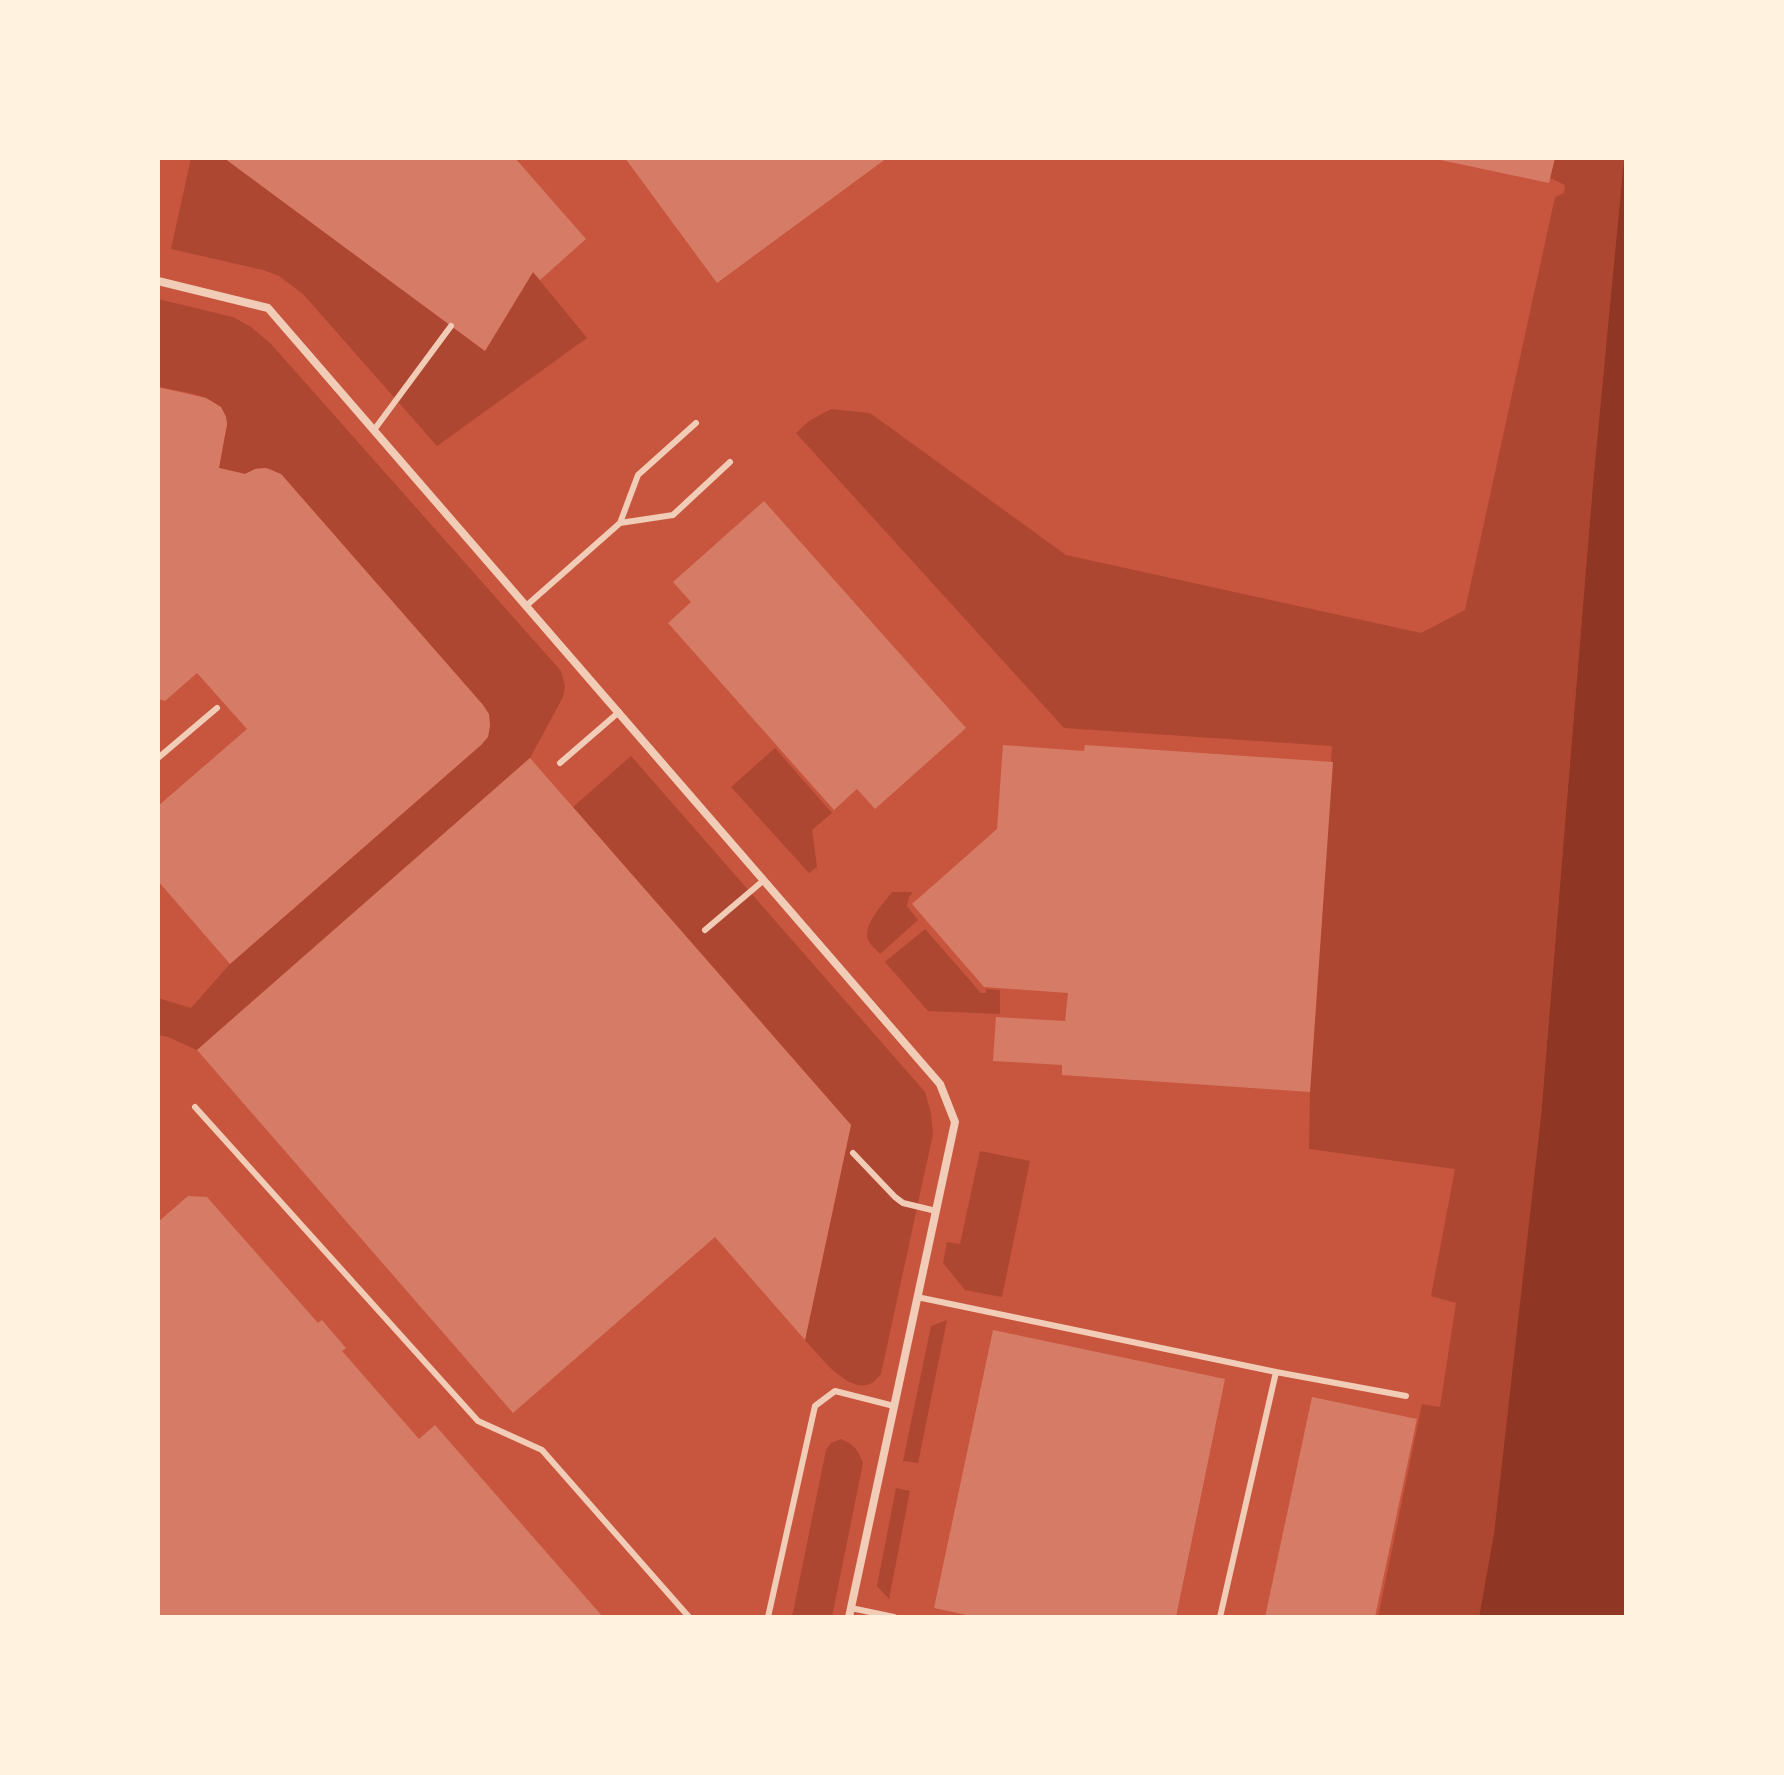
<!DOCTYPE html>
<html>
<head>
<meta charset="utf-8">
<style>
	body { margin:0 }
	#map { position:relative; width:1784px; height:1775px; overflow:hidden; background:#c8553d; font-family:"Archivo Narrow",sans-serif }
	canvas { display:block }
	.frame { position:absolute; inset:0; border:160px solid #fff3e0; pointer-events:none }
</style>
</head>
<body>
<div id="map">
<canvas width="1784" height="1775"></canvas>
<div class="frame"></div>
</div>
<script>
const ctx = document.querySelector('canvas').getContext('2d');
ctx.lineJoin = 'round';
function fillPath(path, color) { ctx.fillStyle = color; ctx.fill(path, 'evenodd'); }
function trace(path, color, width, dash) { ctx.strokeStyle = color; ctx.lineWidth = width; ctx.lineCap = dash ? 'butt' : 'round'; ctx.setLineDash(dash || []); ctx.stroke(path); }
fillPath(new Path2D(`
	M191,158H224L485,351L533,272L587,338L437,446L303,294L279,276L263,270L171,249Z
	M1545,158H1624L1593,483L1541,1116L1494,1533L1479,1617H1378L1422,1404L1440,1407L1456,1303L1431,1296L1455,1169L1309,1149L1310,1092L1332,746L1064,728L796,433L809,421L831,409L870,413L1066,555L1421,633L1465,610L1555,197L1564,193L1565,185L1542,174Z
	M158,299L233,317L251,327L271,344L561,671L565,686L563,697L530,758L197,1050L168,1037L158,1035V998L191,1008L230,964L481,745C491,732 493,720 483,705L283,476L271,469L258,468L245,474L219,468C220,460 221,451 223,442C224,436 227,430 227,424C227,394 180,392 158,387Z
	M775,748L832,813L812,830L817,867L809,873L731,787Z
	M631,756L925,1092L931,1113L933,1134L881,1374C881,1374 873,1383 872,1383C849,1396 819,1355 805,1340L851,1125L573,807Z
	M892,892H913L909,897L907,906L918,920L880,954C877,950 869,944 868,939C863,924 884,903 892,892Z
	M925,929L981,993H986V989L1000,990V1014L928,1011L885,962Z
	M980,1151L1030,1161L1002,1297L965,1290L943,1263L947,1242L960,1244Z
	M947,1320L918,1463L903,1461L931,1326Z
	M841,1439C854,1444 858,1450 863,1463L832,1617H792L826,1450L831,1443Z
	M896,1488L910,1491L889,1599L877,1586Z`), '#ae4732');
fillPath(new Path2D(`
	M1624,158H1626V1617H1479L1494,1533L1541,1116L1593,483Z`), '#8f3625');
fillPath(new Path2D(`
	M224,158H515L586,239L540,280L533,272L485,351Z
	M625,158H887L717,283Z
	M1431,158H1555L1549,183Z
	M158,387L206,398L221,407L226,417L227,424L219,468L245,474L255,469L266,468L281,474L483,705L489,714L490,726L488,737L481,745L230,964L158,881V806L247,729L197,673L165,701L158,699Z
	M764,501L966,728L875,809L857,789L834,810L668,623L691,602L673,582Z
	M1003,745L1084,751L1085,745L1333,762L1310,1092L1062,1075V1065L993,1061L996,1017L1065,1021L1068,993L984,987L912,904L997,829Z
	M530,758L851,1125L805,1340L715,1237L513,1413L197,1050Z
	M188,1196L207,1197L318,1323L322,1320L346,1348L342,1351L419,1439L435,1425L603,1617H158V1222Z
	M993,1330L1225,1379L1176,1617H976L934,1608Z
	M1312,1397L1417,1419L1375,1617H1265Z`), '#d67c66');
trace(new Path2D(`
	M374,430L451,326
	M620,523L673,515L730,462
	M526,606L620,523L638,475L696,423
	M158,758L217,708
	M560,763L619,712
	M705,930L764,880
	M195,1107L478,1421L542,1450L689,1617
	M853,1153L895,1197L903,1203L936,1211
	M917,1297L1276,1372
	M851,1608L894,1617
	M768,1617L815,1406L835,1391L894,1406
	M1220,1617L1276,1372L1406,1396`), '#f1ccb7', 6);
trace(new Path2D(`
	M158,281L268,308L940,1084L955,1122L849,1617`), '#f1ccb7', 8);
</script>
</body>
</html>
